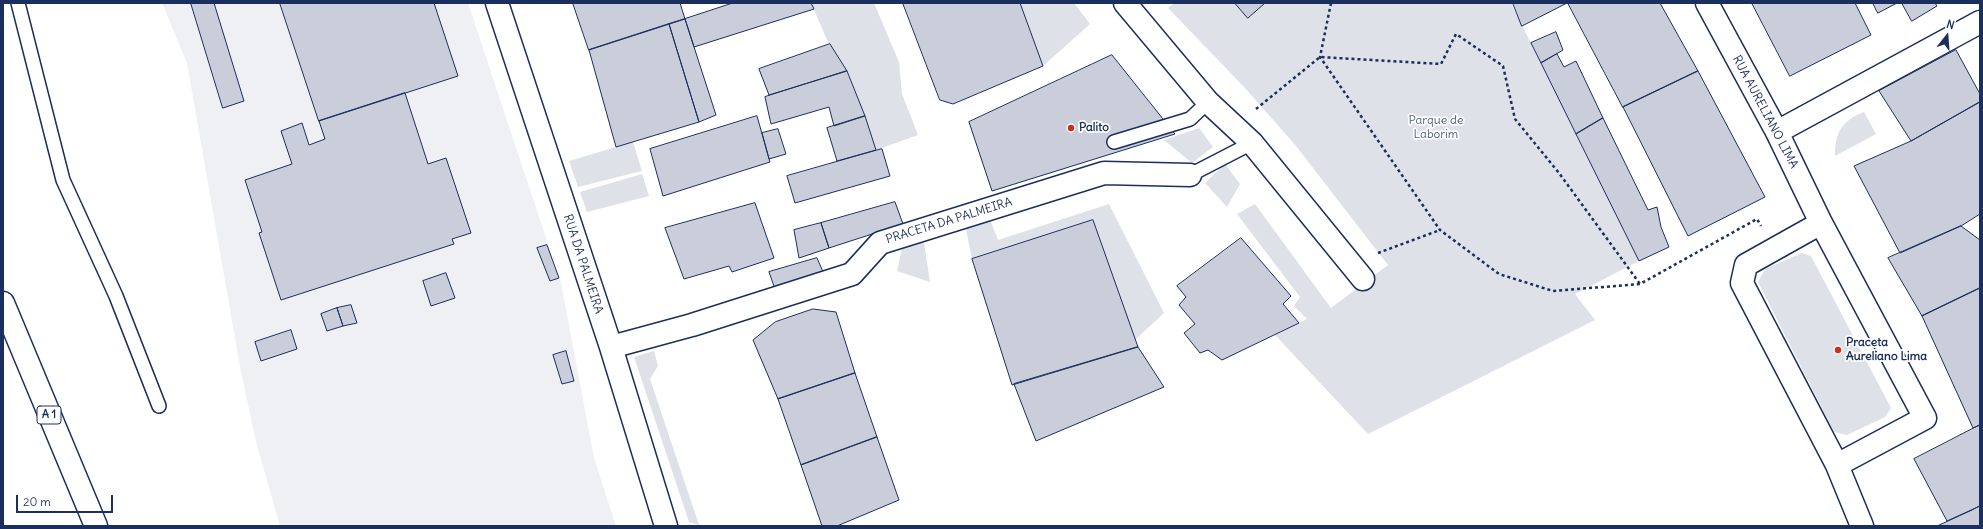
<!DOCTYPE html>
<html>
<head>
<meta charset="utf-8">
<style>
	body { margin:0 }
	#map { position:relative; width:1983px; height:529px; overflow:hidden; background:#fff; font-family:Delius,sans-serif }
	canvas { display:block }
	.frame { position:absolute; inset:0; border:4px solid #1b2f5e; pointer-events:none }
	.north { position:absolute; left:1927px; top:16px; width:40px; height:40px; -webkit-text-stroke:3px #fff; paint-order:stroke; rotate:17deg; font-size:11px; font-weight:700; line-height:16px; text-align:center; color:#1b2f5e }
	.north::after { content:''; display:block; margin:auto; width:14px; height:18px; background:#1b2f5e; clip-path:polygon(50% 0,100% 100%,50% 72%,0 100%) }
	.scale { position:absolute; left:16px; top:495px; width:97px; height:18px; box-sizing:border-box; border:2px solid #1b2f5e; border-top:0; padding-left:5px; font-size:12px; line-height:14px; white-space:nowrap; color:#1b2f5e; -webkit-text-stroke:3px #fff; paint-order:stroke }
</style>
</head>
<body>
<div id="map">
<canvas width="1983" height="529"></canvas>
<div class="frame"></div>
<div class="north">N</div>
<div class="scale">20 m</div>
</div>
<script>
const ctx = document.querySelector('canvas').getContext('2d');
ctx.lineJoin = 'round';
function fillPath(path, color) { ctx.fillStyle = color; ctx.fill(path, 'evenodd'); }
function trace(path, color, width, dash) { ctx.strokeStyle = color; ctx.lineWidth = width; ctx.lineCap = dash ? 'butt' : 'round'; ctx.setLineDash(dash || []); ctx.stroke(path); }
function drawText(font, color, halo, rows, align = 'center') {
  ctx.font = font + ' Delius,sans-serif'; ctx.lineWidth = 3.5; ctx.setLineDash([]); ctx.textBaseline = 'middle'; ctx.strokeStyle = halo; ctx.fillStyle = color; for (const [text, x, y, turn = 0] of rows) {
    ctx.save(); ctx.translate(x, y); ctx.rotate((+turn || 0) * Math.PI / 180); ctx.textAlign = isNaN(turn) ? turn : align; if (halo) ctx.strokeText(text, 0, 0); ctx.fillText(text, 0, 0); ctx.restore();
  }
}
fillPath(new Path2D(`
	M162,3H468L561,283L594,458L616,526H280L256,442L240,367L187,63Z`), '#eff0f4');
fillPath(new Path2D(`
	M811,3H874L899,62L902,94L918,135L876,150L849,74L828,42Z
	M1020,3H1074L1090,24L1043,66Z
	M1175,3H1511L1639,261L1575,294L1595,320L1368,434L1275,335L1307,319L1294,306L1300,297L1237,214L1255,204L1331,308L1388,265L1296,146L1245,88L1168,8Z
	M1864,112L1876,134L1835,156C1835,133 1841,121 1864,112Z
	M1199,128L1213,147L1192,163L1164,140Z
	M633,142L642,171L578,187L569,161Z
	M1225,164L1240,184L1227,207L1205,183Z
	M642,174L649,196L587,212L580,192Z
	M1109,204L1164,313L1135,340L1093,220L972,259L965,224L989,217L998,240Z
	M903,243H924L930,282L897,271Z
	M1802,253L1811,256L1891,408L1885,417L1847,435L1834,432L1758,282L1765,269Z
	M654,351L658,366L650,379L699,525L689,522L634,357Z`), '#dee1e7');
const building = new Path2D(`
	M191,3H214L244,101L223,108Z
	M280,3H434L458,76L319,121Z
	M573,3H680L685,19L589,50Z
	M733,3H811L814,9L694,47L685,19Z
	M903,3H1020L1043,66L953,104L940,100Z
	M1235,3H1265L1248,18Z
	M1513,3H1567L1522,26Z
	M1568,3H1660L1698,71L1623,107Z
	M1752,3H1855L1871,35L1790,76Z
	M1873,3H1897L1878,13Z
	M1902,3H1935L1937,6L1912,21Z
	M685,19L716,115L699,122L669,24Z
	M669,24L699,122L616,147L589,50Z
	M1556,32L1563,50L1541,63L1531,43Z
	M830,44L847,71L769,95L759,69Z
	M1956,50L1980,94V102L1911,141L1879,91Z
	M1557,54L1564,67L1576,61L1603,118L1576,134L1541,63Z
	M1112,55L1175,134L992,191L969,122Z
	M847,71L865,116L834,126L829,107L771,124L765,97Z
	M1698,71L1765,197L1688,236L1623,107Z
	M405,93L428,164L446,158L471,233L452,239L454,244L281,300L259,233L262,232L245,180L292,164L281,131L302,123L309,145L325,139L319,121Z
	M1980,102V214L1961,226L1900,253L1854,166L1911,141Z
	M757,116L770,162L663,196L650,149Z
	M865,116L876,150L837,161L827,128Z
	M1603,118L1648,210L1657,207L1661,227L1669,247L1639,261L1576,134Z
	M778,129L786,154L769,159L762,133Z
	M882,149L890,176L795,203L787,176Z
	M895,202L903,224L829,248L821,223Z
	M755,203L774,258L732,272L729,266L684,279L665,228Z
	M1093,220L1138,347L1012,385L972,259Z
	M821,223L829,248L799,258L794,230Z
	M1961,226L1980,240V288L1922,316L1888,258Z
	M1241,238L1291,296L1283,304L1299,323L1222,360L1208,350L1200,353L1184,333L1195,324L1179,305L1186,297L1177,286Z
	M547,245L559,278L550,281L537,248Z
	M817,258L824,274L775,289L769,272Z
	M446,273L455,298L431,306L423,281Z
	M1980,288V425L1973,428L1922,316Z
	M351,305L357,323L343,326L337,308Z
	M337,308L343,326L327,331L321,314Z
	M813,309L836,312L855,373L778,399L753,340L775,322Z
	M291,330L297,349L261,361L255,342Z
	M1138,347L1164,387L1036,441L1014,384Z
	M566,351L574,381L562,384L553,355Z
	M855,373L877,437L801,465L778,399Z
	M1980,425V506L1947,521L1914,459Z
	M877,437L899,500L837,526H822L801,465Z
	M1980,506V526H1937L1972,510Z`);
fillPath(building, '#caceda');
trace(building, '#1b2f5e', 1);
const lane = new Path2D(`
	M18,3L63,180L116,296L159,406
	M1114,142L1190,119L1208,102
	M1190,175L1252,143`);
const street = new Path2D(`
	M497,3L611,347L666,526
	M1125,3L1208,102L1252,143L1363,279
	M1707,3L1777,132L1821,223L1925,418L1837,465
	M1777,132L1980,22
	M1821,223L1746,265L1742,283L1837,465L1862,526
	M611,347L692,325L852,274L880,243L1104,173L1190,175`);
const highway = new Path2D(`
	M3,303L96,526`);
trace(lane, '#1b2f5e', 16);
trace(street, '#1b2f5e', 25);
trace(highway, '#1b2f5e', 25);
trace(new Path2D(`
	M1331,3L1320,57L1440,230L1499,274L1553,291L1640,284L1757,219L1761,226
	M1256,109L1320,57L1441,64L1456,34L1503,66L1515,119L1559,173L1640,284
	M1378,253L1440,230`), '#1b2f5e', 2.5, [3, 3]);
trace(lane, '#fff', 13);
trace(street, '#fff', 22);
trace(highway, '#fff', 22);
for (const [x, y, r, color] of [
	[1071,128,4,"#c8321e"],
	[1838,350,4,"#c8321e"]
]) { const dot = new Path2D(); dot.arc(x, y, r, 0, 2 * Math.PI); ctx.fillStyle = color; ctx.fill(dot); trace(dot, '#fff', 1.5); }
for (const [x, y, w] of [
	[49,415,24]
]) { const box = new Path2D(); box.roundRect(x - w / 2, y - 9, w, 18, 3); ctx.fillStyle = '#fff'; ctx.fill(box); trace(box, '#1b2f5e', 1); }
drawText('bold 11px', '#1b2f5e', null, [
	["A 1",49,415]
]);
drawText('12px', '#1b2f5e', '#fff', [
	["RUA AURELIANO LIMA",1765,112,62],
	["PRACETA DA PALMEIRA",949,221,-17],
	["RUA DA PALMEIRA",583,264,72]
]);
drawText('12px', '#4c5c80', '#fff', [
	["Parque de",1436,121],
	["Laborim",1436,135]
]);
drawText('bold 12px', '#1b2f5e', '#fff', [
	["Palito",1079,128],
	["Praceta",1846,343],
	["Aureliano Lima",1846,357]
], 'left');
</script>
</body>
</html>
